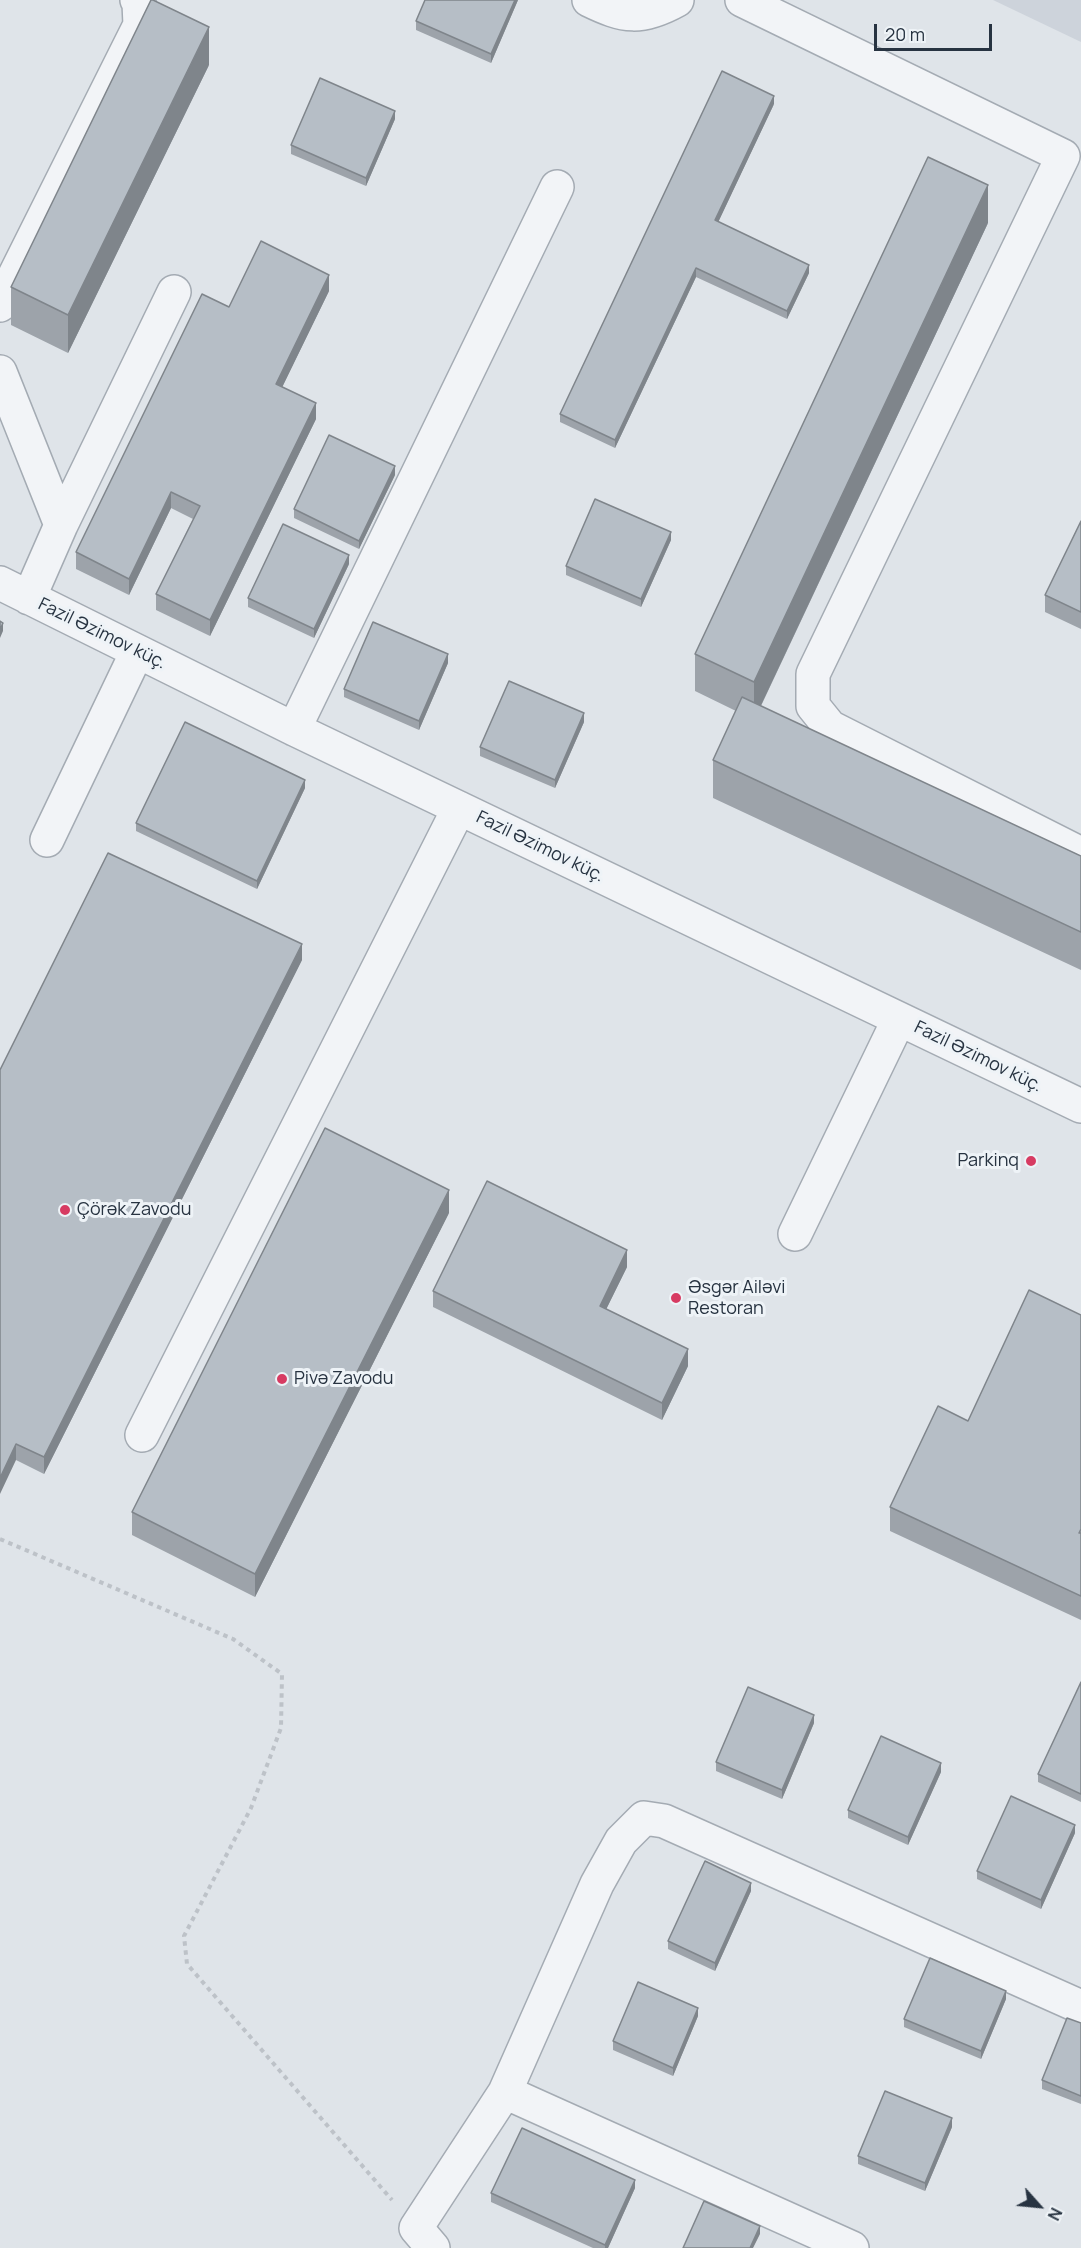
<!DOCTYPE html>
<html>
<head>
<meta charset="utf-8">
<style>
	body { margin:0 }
	#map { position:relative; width:1081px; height:2248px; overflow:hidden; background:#dfe4e9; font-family:Manrope,sans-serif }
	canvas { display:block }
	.north { position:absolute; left:1009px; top:2176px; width:60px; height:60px; -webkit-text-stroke:4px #eef3f7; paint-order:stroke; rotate:117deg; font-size:16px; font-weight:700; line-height:24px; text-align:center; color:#273341 }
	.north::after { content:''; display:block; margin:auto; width:21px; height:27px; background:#273341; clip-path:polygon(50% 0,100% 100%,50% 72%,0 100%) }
	.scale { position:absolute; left:874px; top:24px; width:118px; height:27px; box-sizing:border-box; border:3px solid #273341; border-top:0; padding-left:8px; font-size:18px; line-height:21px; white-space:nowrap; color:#273341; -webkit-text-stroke:4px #eef3f7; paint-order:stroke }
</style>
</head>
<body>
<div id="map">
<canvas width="1081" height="2248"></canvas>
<div class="north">N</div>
<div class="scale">20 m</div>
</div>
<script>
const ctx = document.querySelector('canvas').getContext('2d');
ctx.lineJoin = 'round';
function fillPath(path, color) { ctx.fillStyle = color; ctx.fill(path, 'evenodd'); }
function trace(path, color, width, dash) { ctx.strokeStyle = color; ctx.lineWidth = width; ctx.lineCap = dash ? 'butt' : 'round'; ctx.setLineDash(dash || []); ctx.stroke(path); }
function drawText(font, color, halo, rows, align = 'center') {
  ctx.font = font + ' Manrope,sans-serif'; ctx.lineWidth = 6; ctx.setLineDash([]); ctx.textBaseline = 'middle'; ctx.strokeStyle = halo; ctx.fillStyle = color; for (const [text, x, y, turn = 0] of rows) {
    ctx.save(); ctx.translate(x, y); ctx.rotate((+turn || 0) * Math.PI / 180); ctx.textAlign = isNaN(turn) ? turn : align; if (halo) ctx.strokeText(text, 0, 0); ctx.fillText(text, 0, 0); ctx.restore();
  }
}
fillPath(new Path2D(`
	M993,0H1081V42Z`), '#cdd3db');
const minor = new Path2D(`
	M589,0C624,17 641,20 677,0
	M742,0L1063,156L813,674V706L830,727L1081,854
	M0,305L140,25L139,3L137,0
	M0,372L61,525
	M0,583L294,729L1081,1106
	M29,598L61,525L174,292
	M294,729L557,187
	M47,840L137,652
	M795,1234L899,1019
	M142,1435L459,808
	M505,2092L852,2248
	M433,2248L416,2228L505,2092L597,1884L621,1841L644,1818L664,1821L1081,2007`);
trace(minor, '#a4abb3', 36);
trace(new Path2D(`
	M0,1539L233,1639L282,1674L281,1728L251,1808L184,1936L187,1964L392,2200`), '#bdc2c8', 4, [4.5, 4.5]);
trace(minor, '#f2f4f7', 33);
fillPath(new Path2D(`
	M518,0L491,63L416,30V21Z
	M209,65L68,353L11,325V287Z
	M774,104L718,222L809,273L787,319L696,277L615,448L560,422V414Z
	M395,119L366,186L291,154V145Z
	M988,223L761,706L1081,856V970L713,798V760L736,711L695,691V654Z
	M329,291L282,387L316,419L210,636L156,610V594L193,519L171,508L129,595L76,569V552L229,307Z
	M395,475L359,549L294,518V509Z
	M1081,521V629L1045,612V595Z
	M671,540L641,607L566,575V566Z
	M349,564L314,638L248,607V598Z
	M448,663L419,730L344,697V689Z
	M584,722L555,788L480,756V747Z
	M305,788L257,889L136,831V823Z
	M302,960L44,1474L16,1460L0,1070Z
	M449,1213L255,1597L132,1535V1512Z
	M627,1267L606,1309L688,1366L662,1420L433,1307V1291Z
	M1081,1315V1620L890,1531V1507L968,1421Z
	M1081,1682V1802L1038,1782V1774Z
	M814,1723L782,1799L716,1771V1762Z
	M941,1772L908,1845L848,1818V1810Z
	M1075,1833L1041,1909L977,1879V1871Z
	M751,1891L715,1971L668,1949V1941Z
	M1006,1999L981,2059L904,2027V2019Z
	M698,2016L673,2076L613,2050V2041Z
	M1081,2023V2104L1042,2089V2080Z
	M952,2127L925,2191L858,2164V2156Z
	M635,2188L608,2248H593L491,2202V2193Z`), '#9da3aa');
fillPath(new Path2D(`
	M515,0H518L491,63V54Z
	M209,27V65L68,353V315Z
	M774,96V104L715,229V220Z
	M395,111V119L366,186V178Z
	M988,185V223L754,720V682Z
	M809,265V273L787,319V311Z
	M696,268V277L615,448V440Z
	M329,275V291L276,400V384Z
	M316,403V419L210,636V620Z
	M395,466V475L359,549V541Z
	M171,492V508L129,595V579Z
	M671,532V540L641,607V599Z
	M349,555V564L314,638V629Z
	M3,623V631L0,638V630Z
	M448,654V663L419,730V721Z
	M584,713V722L555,788V780Z
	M305,780V788L257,889V881Z
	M302,944V960L44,1474V1457Z
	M449,1190V1213L255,1597V1574Z
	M627,1250V1267L600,1322V1306Z
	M688,1349V1366L662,1420V1403Z
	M16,1444V1460L0,1494V1478Z
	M814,1715V1723L782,1799V1790Z
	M941,1763V1772L908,1845V1837Z
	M1075,1825V1833L1041,1909V1900Z
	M751,1883V1891L715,1971V1963Z
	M1006,1991V1999L981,2059V2051Z
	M698,2008V2016L673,2076V2068Z
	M952,2118V2127L925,2191V2183Z
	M635,2180V2188L608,2248H605V2245Z
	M760,2226V2234L753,2248H750Z`), '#7f858b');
const building = new Path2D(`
	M151,0H153L209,27L68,315L11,287Z
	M425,0H515L491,54L416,21Z
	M722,71L774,96L715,220L809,265L787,311L696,268L615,440L560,414Z
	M320,78L395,111L366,178L291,145Z
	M928,157L988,185L754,682L695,654Z
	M261,241L329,275L276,384L316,403L210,620L156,594L200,506L171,492L129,579L76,552L202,294L229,307Z
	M329,435L395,466L359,541L294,509Z
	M595,499L671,532L641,599L566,566Z
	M1081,521V612L1045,595Z
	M283,524L349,555L314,629L248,598Z
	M0,621L3,623L0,630Z
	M373,622L448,654L419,721L344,689Z
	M509,681L584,713L555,780L480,747Z
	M742,697L1081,856V932L713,760Z
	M185,722L305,780L257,881L136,823Z
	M108,853L302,944L44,1457L16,1444L0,1478V1070Z
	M325,1128L449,1190L255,1574L132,1512Z
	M487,1181L627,1250L600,1306L688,1349L662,1403L433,1291Z
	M1029,1290L1081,1315V1529L1079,1533H1081V1596L890,1507L938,1406L968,1421Z
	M1081,1682V1794L1038,1774Z
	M748,1687L814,1715L782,1790L716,1762Z
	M881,1736L941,1763L908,1837L848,1810Z
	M1011,1796L1075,1825L1041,1900L977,1871Z
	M705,1861L751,1883L715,1963L668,1941Z
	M930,1958L1006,1991L981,2051L904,2019Z
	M638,1982L698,2008L673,2068L613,2041Z
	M1067,2018L1081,2023V2096L1042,2080Z
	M885,2091L952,2118L925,2183L858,2156Z
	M522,2128L635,2180L605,2245L491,2193Z
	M704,2201L760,2226L750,2248H683Z`);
fillPath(building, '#b6bec6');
trace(building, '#7f858b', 1.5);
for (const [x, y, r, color] of [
	[1031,1161,6,"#d73b62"],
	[65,1210,6,"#d73b62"],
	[676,1298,6,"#d73b62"],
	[282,1379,6,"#d73b62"]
]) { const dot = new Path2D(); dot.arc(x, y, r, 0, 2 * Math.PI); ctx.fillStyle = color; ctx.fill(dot); trace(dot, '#eef3f7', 2); }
drawText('18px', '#273341', '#eef3f7', [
	["Fazil Əzimov küç.",102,634,26],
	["Fazil Əzimov küç.",540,847,26],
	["Fazil Əzimov küç.",978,1057,26]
]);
drawText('18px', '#273341', '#eef3f7', [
	["Parkinq",1019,1161,"right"],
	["Çörək Zavodu",77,1210],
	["Əsgər Ailəvi",688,1288],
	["Restoran",688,1309],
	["Pivə Zavodu",294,1379]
], 'left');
</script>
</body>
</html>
